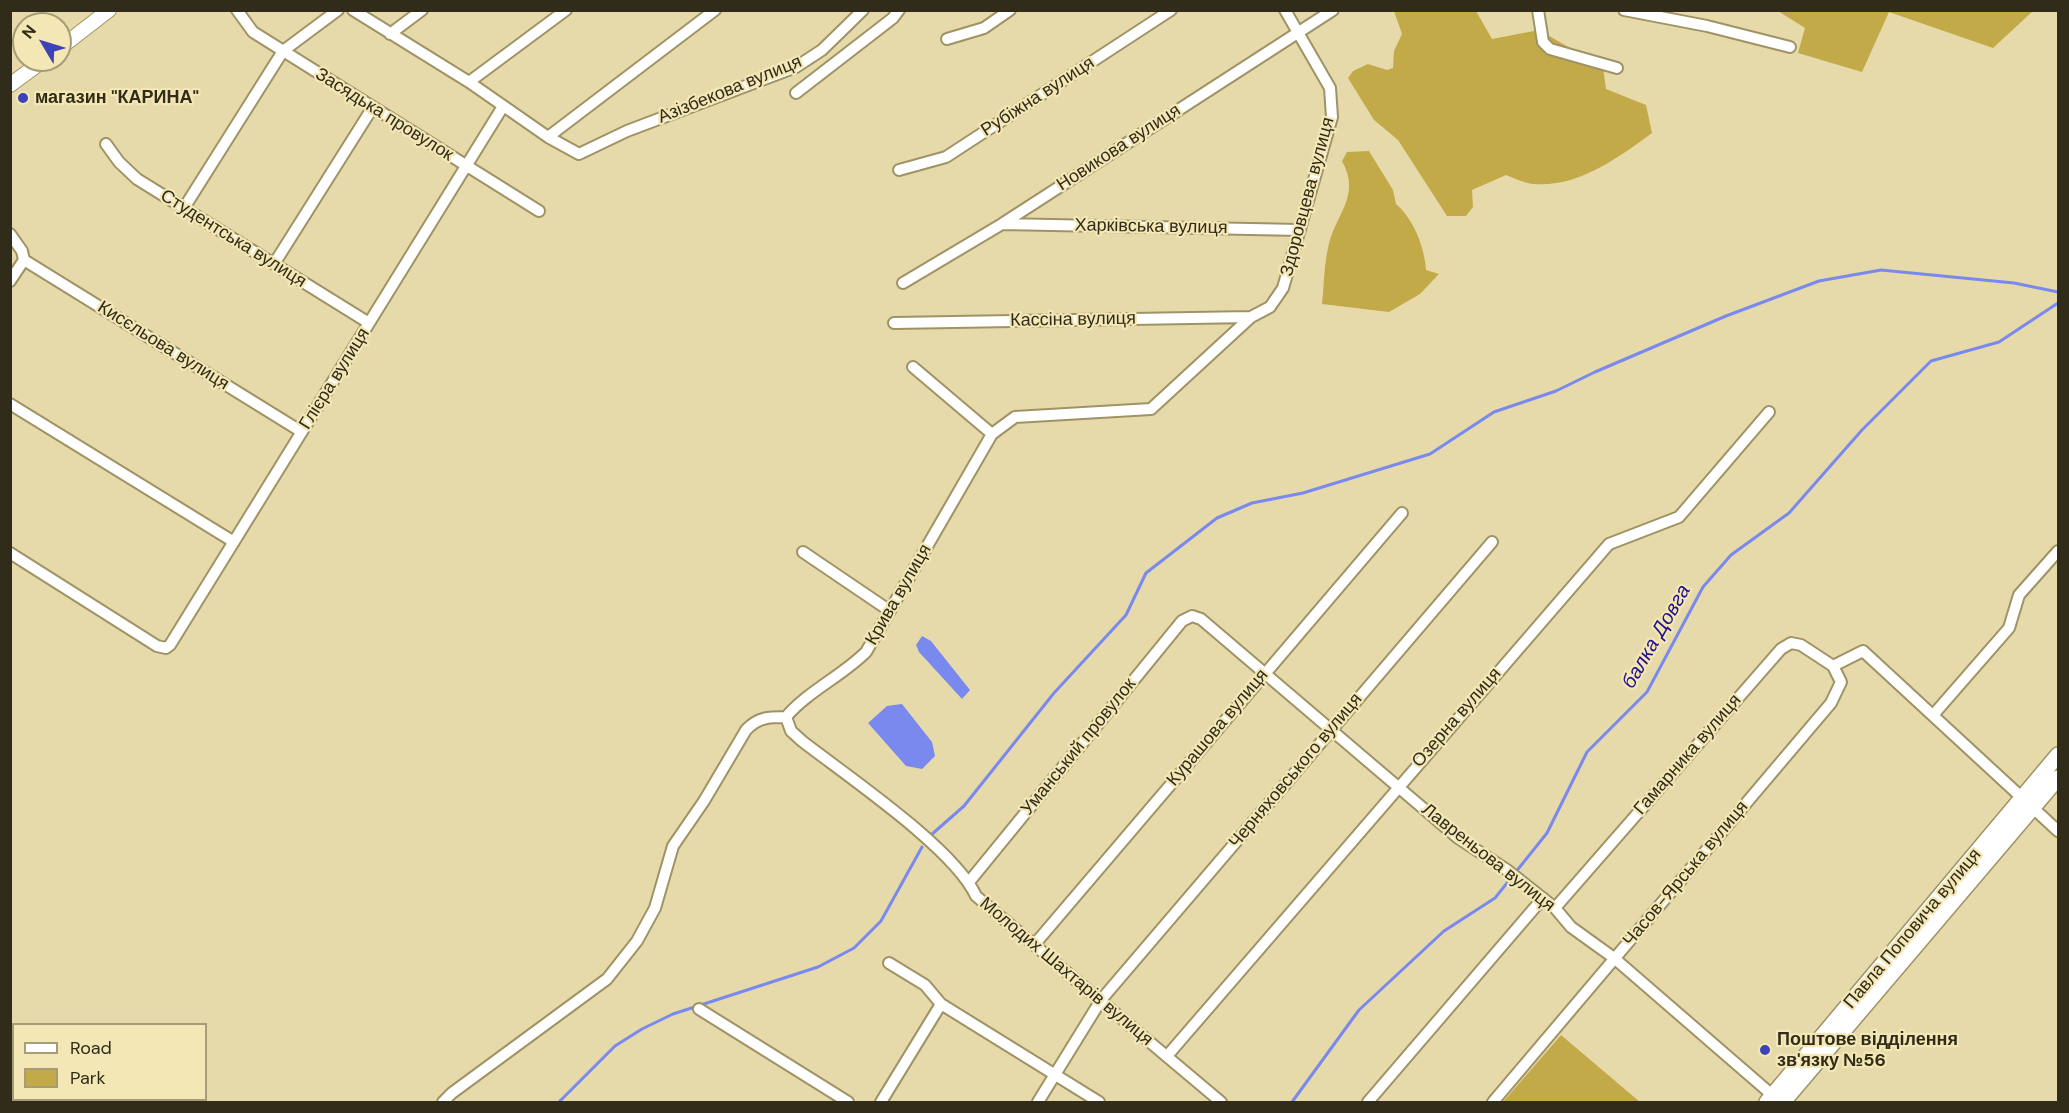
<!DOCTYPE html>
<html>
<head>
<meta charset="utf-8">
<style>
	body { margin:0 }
	#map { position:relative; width:2069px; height:1113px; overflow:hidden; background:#e7daaa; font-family:"DM Sans",sans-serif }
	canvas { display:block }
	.frame { position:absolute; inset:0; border:12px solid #312c19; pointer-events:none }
	.legend { position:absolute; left:12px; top:1023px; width:195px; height:78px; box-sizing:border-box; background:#f4e7b6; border:2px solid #a69c77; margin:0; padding:8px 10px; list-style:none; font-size:18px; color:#312c19 }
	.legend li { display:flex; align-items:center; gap:12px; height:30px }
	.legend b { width:30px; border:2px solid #a69c77 }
	.north { position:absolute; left:12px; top:12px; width:60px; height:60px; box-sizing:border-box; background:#f4e7b6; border:2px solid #a69c77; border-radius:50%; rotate:308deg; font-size:16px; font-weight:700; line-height:24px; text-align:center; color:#312c19 }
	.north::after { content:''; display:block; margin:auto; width:21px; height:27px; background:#3e42b7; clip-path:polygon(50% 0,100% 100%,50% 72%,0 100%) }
</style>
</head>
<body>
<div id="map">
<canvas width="2069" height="1113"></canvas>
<div class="frame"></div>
<ul class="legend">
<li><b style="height:8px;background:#fff"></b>Road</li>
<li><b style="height:16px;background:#c3aa49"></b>Park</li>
</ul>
<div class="north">N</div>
</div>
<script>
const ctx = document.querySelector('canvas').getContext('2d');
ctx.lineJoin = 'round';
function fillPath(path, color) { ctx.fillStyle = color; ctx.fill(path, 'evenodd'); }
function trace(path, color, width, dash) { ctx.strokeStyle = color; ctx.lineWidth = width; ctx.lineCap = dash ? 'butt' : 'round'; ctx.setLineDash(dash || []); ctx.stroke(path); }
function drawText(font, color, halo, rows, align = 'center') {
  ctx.font = font + ' "DM Sans",sans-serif'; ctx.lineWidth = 4.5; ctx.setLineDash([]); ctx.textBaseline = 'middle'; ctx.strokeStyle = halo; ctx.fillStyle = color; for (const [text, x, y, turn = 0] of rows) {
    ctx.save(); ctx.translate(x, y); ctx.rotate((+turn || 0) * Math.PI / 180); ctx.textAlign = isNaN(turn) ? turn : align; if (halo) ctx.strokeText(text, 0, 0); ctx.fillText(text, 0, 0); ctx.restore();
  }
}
fillPath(new Path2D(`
	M1394,11H1476L1492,39L1539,30L1603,67L1606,89L1646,105L1652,133C1618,158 1577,188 1533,184C1524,183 1514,178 1506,175L1472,190L1473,207L1466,216H1447L1398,140L1374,120L1348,78L1353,71L1368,64L1387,70L1393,68L1394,51L1402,34Z
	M1778,11H2033L1993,48L1889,12L1862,72L1798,53L1805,28Z
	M1369,151L1393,190L1396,204C1413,218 1425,248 1426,270L1439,274L1420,294L1389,312L1322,304C1324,286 1324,266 1328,248C1334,215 1362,197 1342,161L1347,152Z
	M1561,1035L1640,1102H1503Z`), '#c3aa49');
fillPath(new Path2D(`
	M922,636L931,641L970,690L962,699L919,652L916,645Z
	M902,704L932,742L935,756L922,769L906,766L868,723L887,706Z`), '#7989ee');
trace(new Path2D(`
	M931,835L964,806L1054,693L1126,615L1146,573L1217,518L1252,503L1303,493L1430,454L1494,412L1556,391L1595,372L1726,316L1819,281L1881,270L2014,283L2058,292
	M559,1102L615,1046L642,1029L673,1014L818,967L854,948L881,921L922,847
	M1292,1102L1359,1010L1444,931L1495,898L1547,833L1587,752L1647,692L1703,587L1731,555L1789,513L1862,430L1931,361L1999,342L2058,303`), '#7989ee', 3);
const minor = new Path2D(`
	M237,10L253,32L539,211
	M353,10L469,82L548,137L579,154L627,131L796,67L822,50L863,10
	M1538,10L1543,42L1550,49L1617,68
	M1624,10L1707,26L1790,47
	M390,34L422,10
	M947,39L984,28L1010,10
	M469,82L566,10
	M796,93L893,18L899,10
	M548,137L715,10
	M106,144L119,162L137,179L369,323
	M899,170L946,157L1171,10
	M184,208L283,51L338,10
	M1002,224L1300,230
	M10,234L22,251L24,260L10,281
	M24,260L302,432
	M274,264L373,107
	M903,283L1002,224L1333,10
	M894,323L1251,317
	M913,367L992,434
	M10,404L234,542
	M803,552L890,611
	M10,553L157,646L166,648L170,645L502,108
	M1934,714L2009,628L2019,595L2058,551
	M786,717L791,731L802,741C847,776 954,848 976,896L1221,1102
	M969,882L1182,621L1192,616L1201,619L1458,838L1507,870L1555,908L1571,927L1614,958L1778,1100
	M1555,908L1781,649L1791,643L1801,645L1833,666
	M1034,945L1402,513
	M889,963L925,985L941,1004L1099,1102
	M699,1009L848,1102
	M1167,1056L1609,544L1679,517L1769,412
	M443,1102L452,1093L607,979L637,941L655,908L673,846L704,801L746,730C758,717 769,717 786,717C808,691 842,676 866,652L992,434L1015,417L1151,409L1251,317L1270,307L1283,288L1332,117L1330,88L1285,10
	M881,1102L941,1004
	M1038,1102L1101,1000L1492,542
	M1368,1102L1543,898
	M1493,1102L1831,703L1841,682L1833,666L1863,651L2058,831`);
const tertiary = new Path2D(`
	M60,48L109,10
	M10,85L44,60`);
const secondary = new Path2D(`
	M1767,1102L2058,755
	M1783,1102L2058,778`);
trace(minor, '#9f9365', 14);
trace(tertiary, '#9f9365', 16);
trace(secondary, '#9f9365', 18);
trace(minor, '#fff', 10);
trace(tertiary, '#fff', 14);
trace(secondary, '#fff', 15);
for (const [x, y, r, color] of [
	[23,98,6,"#3e42b7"],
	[1765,1050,6,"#3e42b7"]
]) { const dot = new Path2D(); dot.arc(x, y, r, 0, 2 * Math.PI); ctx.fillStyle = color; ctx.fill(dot); trace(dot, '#f4e7b6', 2); }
drawText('18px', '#312c19', '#f4e7b6', [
	["Азізбекова вулиця",730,90,-22],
	["Рубіжна вулиця",1038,97,-33],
	["Засядька провулок",384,115,32],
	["Новикова вулиця",1119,148,-33],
	["Здоровцева вулиця",1308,197,-75],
	["Харківська вулиця",1151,227,1],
	["Студентська вулиця",233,239,32],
	["Кассіна вулиця",1073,320,-1],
	["Кисєльова вулиця",163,346,32],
	["Глієра вулиця",335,379,-58],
	["Крива вулиця",899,595,-60],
	["Озерна вулиця",1457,718,-49],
	["Курашова вулиця",1218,728,-50],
	["Уманський провулок",1079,747,-51],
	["Гамарника вулиця",1688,755,-49],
	["Черняховського вулиця",1296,771,-50],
	["Лавреньова вулиця",1488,858,38],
	["Часов-Ярська вулиця",1686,874,-50],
	["Павла Поповича вулиця",1913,929,-50],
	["Молодих Шахтарів вулиця",1066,972,40]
]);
drawText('bold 18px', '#312c19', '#f4e7b6', [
	["магазин \"КАРИНА\"",35,98],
	["Поштове відділення",1777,1040],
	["зв'язку №56",1777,1061]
], 'left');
drawText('italic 20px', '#22118a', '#f4e7b6', [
	["балка Довга",1657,637,-60]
]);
</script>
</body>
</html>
